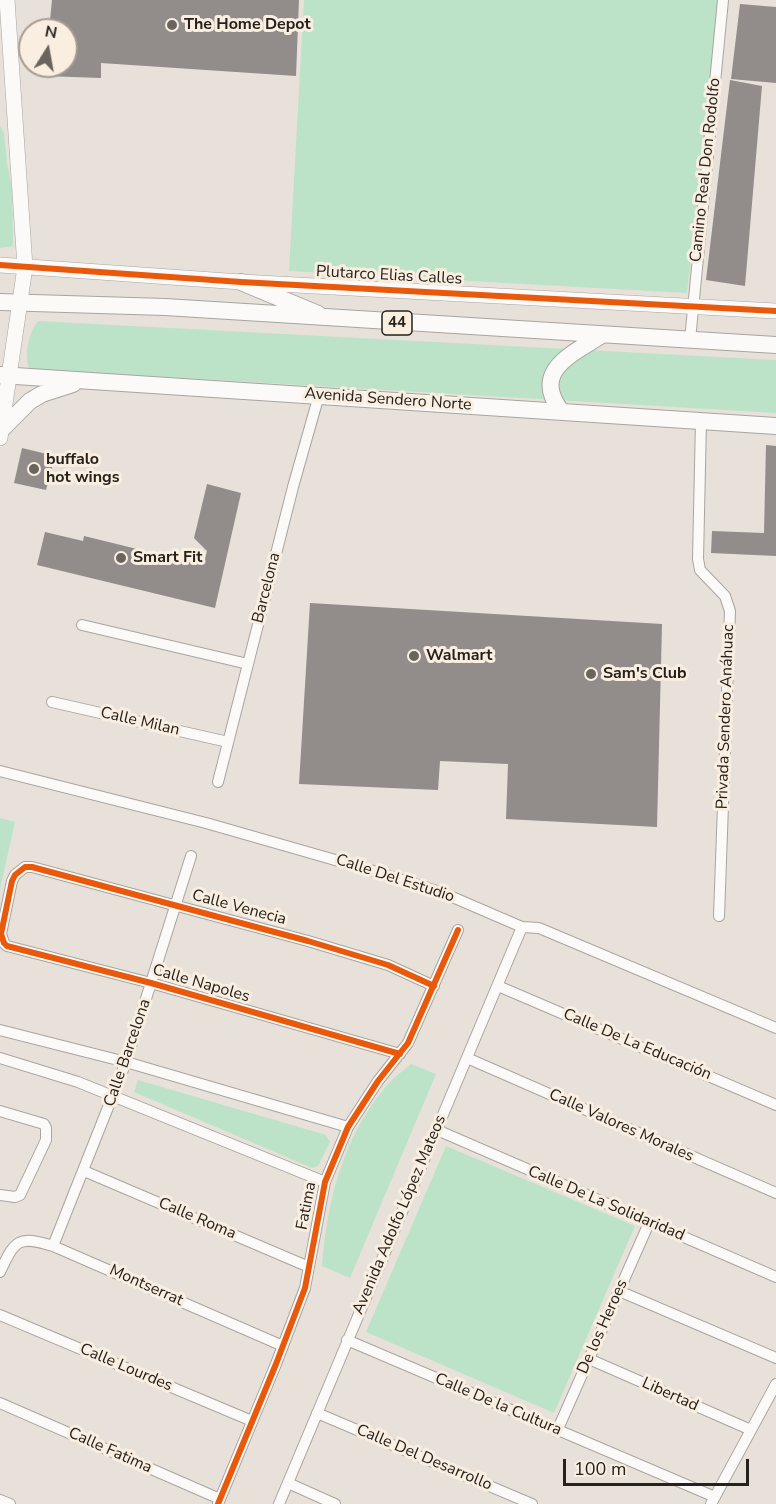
<!DOCTYPE html>
<html>
<head>
<meta charset="utf-8">
<style>
	body { margin:0 }
	#map { position:relative; width:776px; height:1504px; overflow:hidden; background:#e7e1da; font-family:"Nunito Sans",sans-serif }
	canvas { display:block }
	.north { position:absolute; left:18px; top:18px; width:60px; height:60px; box-sizing:border-box; background:#faeee1; border:2px solid #a59c92; border-radius:50%; rotate:11deg; font-size:16px; font-weight:700; line-height:24px; text-align:center; color:#25211c }
	.north::after { content:''; display:block; margin:auto; width:21px; height:27px; background:#69645e; clip-path:polygon(50% 0,100% 100%,50% 72%,0 100%) }
	.scale { position:absolute; left:563px; top:1459px; width:186px; height:27px; box-sizing:border-box; border:3px solid #25211c; border-top:0; padding-left:8px; font-size:18px; line-height:21px; white-space:nowrap; color:#25211c; -webkit-text-stroke:4px #faeee1; paint-order:stroke }
</style>
</head>
<body>
<div id="map">
<canvas width="776" height="1504"></canvas>
<div class="north">N</div>
<div class="scale">100 m</div>
</div>
<script>
const ctx = document.querySelector('canvas').getContext('2d');
ctx.lineJoin = 'round';
function fillPath(path, color) { ctx.fillStyle = color; ctx.fill(path, 'evenodd'); }
function trace(path, color, width, dash) { ctx.strokeStyle = color; ctx.lineWidth = width; ctx.lineCap = dash ? 'butt' : 'round'; ctx.setLineDash(dash || []); ctx.stroke(path); }
function drawText(font, color, halo, rows, align = 'center') {
  ctx.font = font + ' "Nunito Sans",sans-serif'; ctx.lineWidth = 6; ctx.setLineDash([]); ctx.textBaseline = 'middle'; ctx.strokeStyle = halo; ctx.fillStyle = color; for (const [text, x, y, turn = 0] of rows) {
    ctx.save(); ctx.translate(x, y); ctx.rotate((+turn || 0) * Math.PI / 180); ctx.textAlign = isNaN(turn) ? turn : align; if (halo) ctx.strokeText(text, 0, 0); ctx.fillText(text, 0, 0); ctx.restore();
  }
}
fillPath(new Path2D(`
	M304,0H719L687,293L289,271Z
	M0,126L4,133L7,163L12,189L13,239V246L0,248Z
	M38,321L776,360V413L29,369C24,353 28,334 38,321Z
	M0,818L15,822L0,889Z
	M411,1064L436,1074L350,1278L322,1266C327,1203 342,1139 384,1089C391,1079 402,1072 411,1064Z
	M138,1080L326,1135L330,1142L318,1166L312,1168L134,1092Z
	M446,1146L635,1226L554,1413L366,1332Z`), '#bce3c8');
fillPath(new Path2D(`
	M52,0H299L296,76L101,63V78L45,76L46,66H66V30H49Z
	M740,4L776,7V83L731,79Z
	M730,80L762,86L745,286L706,280Z
	M766,445L776,446V556L711,553L712,531L764,533Z
	M22,448L55,456L46,490L14,483Z
	M207,484L241,493L215,608L37,565L45,532L83,541L84,536L194,563H204L207,551L194,538Z
	M310,603L662,624L657,827L506,819L508,764L440,761L438,790L299,784Z`), '#928c8b');
const street = new Path2D(`
	M690,340L723,0
	M701,420L698,559L700,570L725,596L730,611L719,916
	M82,625L248,664
	M52,702L228,742
	M0,771L206,823L370,870L443,893L522,927L539,928L776,1028
	M218,782L293,487L319,395
	M498,986L776,1105
	M0,1030L126,1062L348,1127
	M400,1054L151,983L7,946L4,943L1,934L12,881L15,875L25,867H32L308,941L388,965L434,986
	M0,1058L78,1082L325,1182
	M467,1058L776,1193
	M0,1111L44,1124L46,1128V1140L20,1195L15,1197L0,1195
	M437,1130L776,1277
	M84,1171L309,1267
	M53,1246L126,1062L191,856
	M0,1272C15,1240 18,1235 53,1246L283,1346
	M619,1291L776,1358
	M0,1315L252,1421
	M347,1340L715,1497
	M589,1359L751,1430
	M0,1403L220,1499
	M317,1413L532,1504
	M557,1431L649,1223
	M288,1483L335,1504
	M0,1500L10,1504
	M218,1504L276,1364L305,1288L325,1182L348,1127L378,1081L408,1043L458,930
	M279,1504L522,927
	M711,1504L776,1384`);
const secondary = new Path2D(`
	M0,265L241,282L776,311
	M0,438L25,267L7,0`);
const primary = new Path2D(`
	M241,282L318,314
	M0,302L165,307L776,345
	M0,375L776,426
	M561,411C531,371 572,354 602,335
	M2,429L30,401L42,394L73,384`);
trace(street, '#a9a49f', 12);
trace(secondary, '#a9a49f', 16);
trace(primary, '#a9a49f', 18);
trace(street, '#fbfaf9', 10);
trace(secondary, '#fbfaf9', 15);
trace(primary, '#fbfaf9', 16);
trace(new Path2D(`
	M0,265L241,282L776,311
	M400,1054L151,983L7,946L4,943L1,934L12,881L15,875L25,867H32L308,941L388,965L434,986
	M218,1504L276,1364L305,1288L325,1182L348,1127L378,1081L408,1043L458,930`), '#e8590c', 6);
for (const [x, y, r, color] of [
	[172,25,6,"#69645e"],
	[34,469,6,"#69645e"],
	[121,558,6,"#69645e"],
	[414,656,6,"#69645e"],
	[591,674,6,"#69645e"]
]) { const dot = new Path2D(); dot.arc(x, y, r, 0, 2 * Math.PI); ctx.fillStyle = color; ctx.fill(dot); trace(dot, '#faeee1', 2); }
for (const [x, y, w] of [
	[397,323,30]
]) { const box = new Path2D(); box.roundRect(x - w / 2, y - 12, w, 24, 4.5); ctx.fillStyle = '#faeee1'; ctx.fill(box); trace(box, '#25211c', 1.5); }
drawText('bold 15px', '#25211c', null, [
	["44",397,323]
]);
drawText('bold 16px', '#25211c', '#faeee1', [
	["The Home Depot",184,25],
	["buffalo",46,460],
	["hot wings",46,478],
	["Smart Fit",133,558],
	["Walmart",426,656],
	["Sam's Club",603,674]
], 'left');
drawText('16px', '#25211c', '#faeee1', [
	["Camino Real Don Rodolfo",706,170,-84],
	["Plutarco Elias Calles",389,276,3],
	["Avenida Sendero Norte",388,400,4],
	["Barcelona",267,588,-76],
	["Privada Sendero Anáhuac",726,717,-88],
	["Calle Milan",140,722,13],
	["Calle Del Estudio",395,879,18],
	["Calle Venecia",239,908,15],
	["Calle Napoles",201,984,16],
	["Calle De La Educación",637,1045,23],
	["Calle Barcelona",128,1053,-71],
	["Calle Valores Morales",621,1126,24],
	["Calle De La Solidaridad",606,1204,23],
	["Fatima",307,1206,-79],
	["Avenida Adolfo López Mateos",400,1215,-67],
	["Calle Roma",197,1219,23],
	["Montserrat",146,1286,24],
	["De los Heroes",603,1327,-66],
	["Calle Lourdes",126,1368,23],
	["Libertad",670,1395,24],
	["Calle De la Cultura",498,1405,23],
	["Calle Fatima",110,1451,24],
	["Calle Del Desarrollo",424,1458,23]
]);
</script>
</body>
</html>
